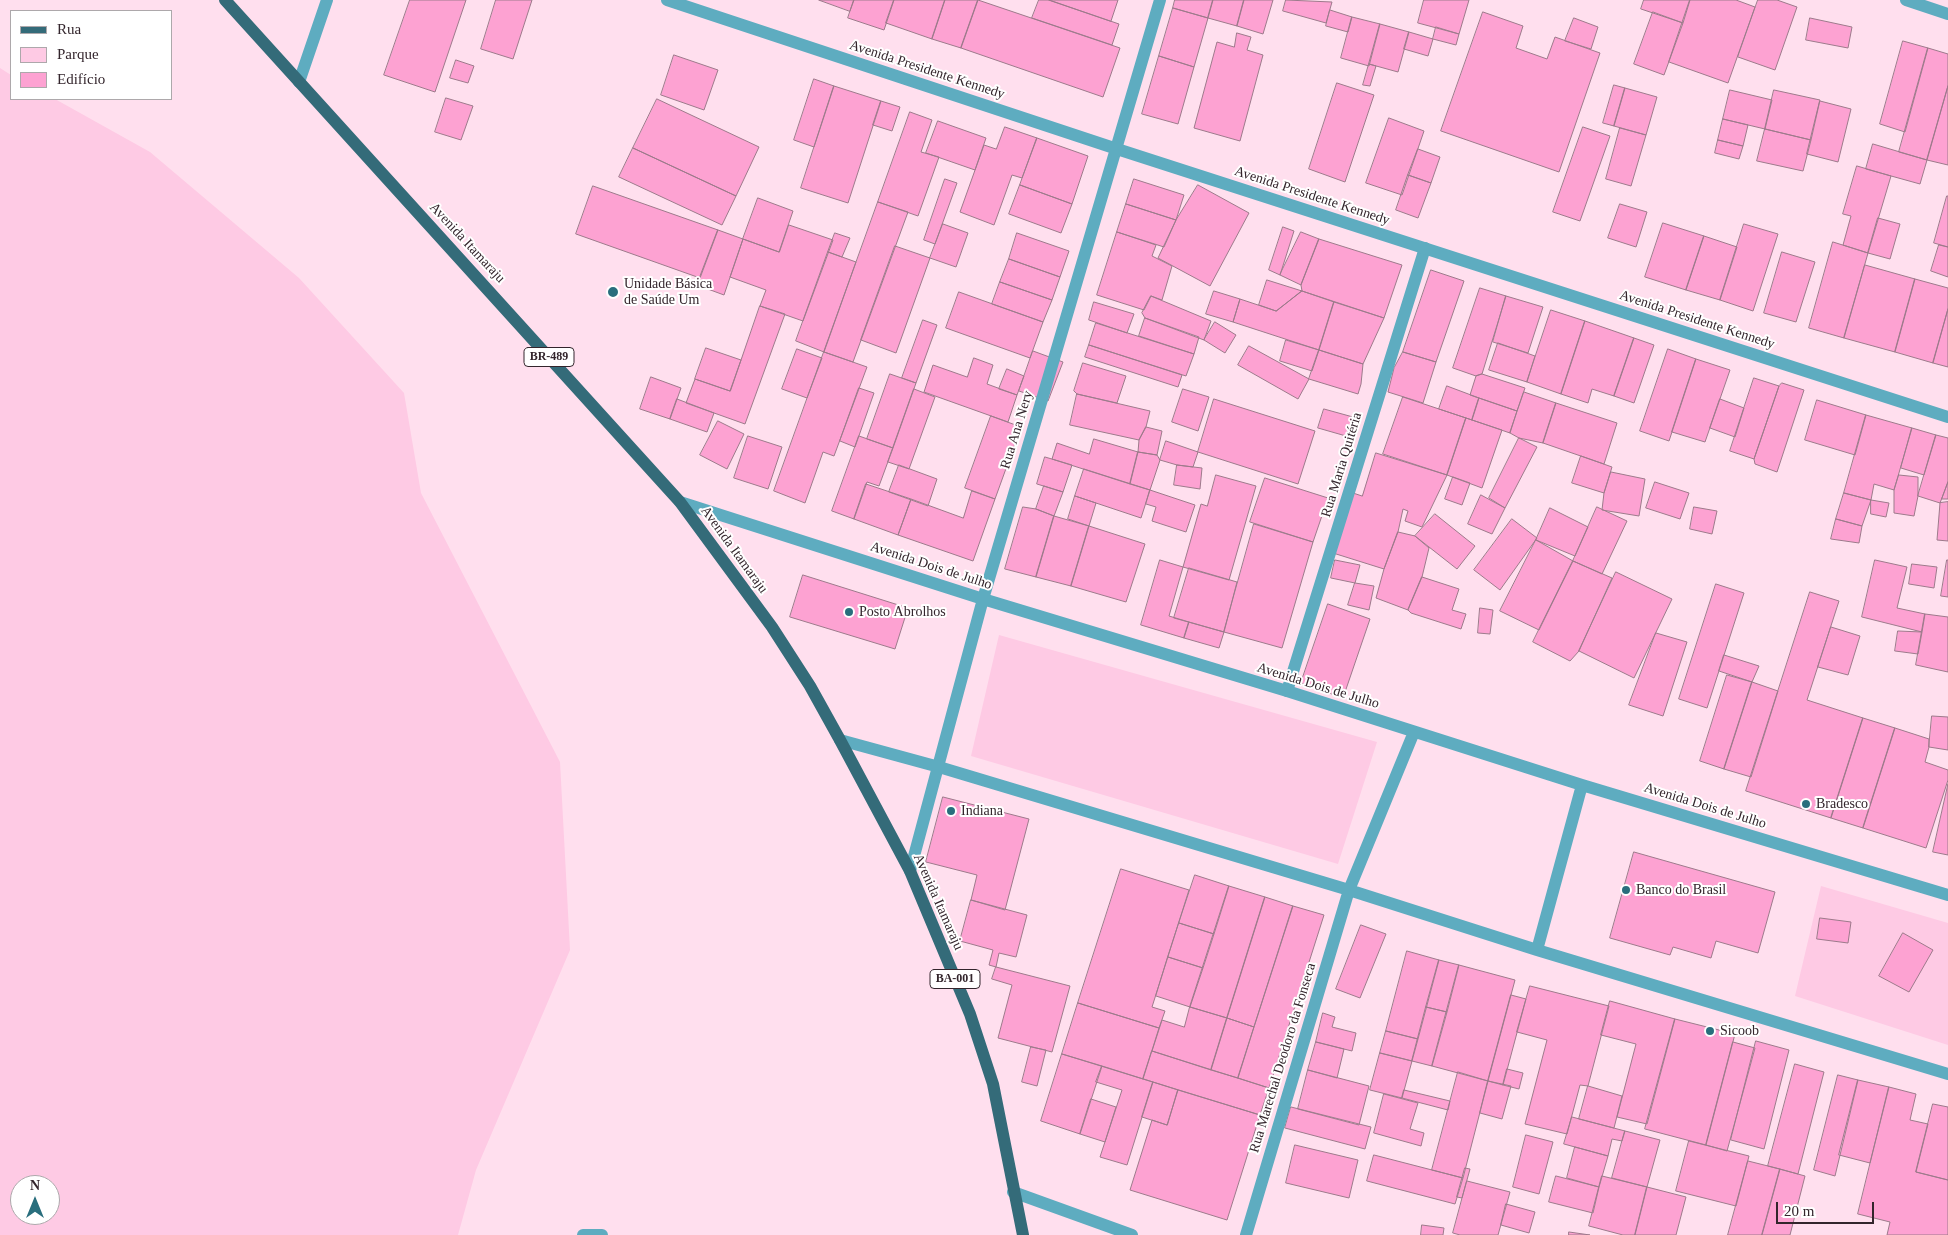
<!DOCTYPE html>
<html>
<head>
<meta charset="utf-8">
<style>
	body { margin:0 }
	#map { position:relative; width:1948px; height:1235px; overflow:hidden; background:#ffdfee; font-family:Georgia,serif }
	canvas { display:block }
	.legend { position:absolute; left:10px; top:10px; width:162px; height:90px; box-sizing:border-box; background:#fff; border:1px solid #ada8ab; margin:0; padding:6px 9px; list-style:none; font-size:15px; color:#33252c }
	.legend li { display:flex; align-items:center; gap:10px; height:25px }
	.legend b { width:25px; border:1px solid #ada8ab }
	.north { position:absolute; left:10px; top:1175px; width:50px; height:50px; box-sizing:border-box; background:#fff; border:1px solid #ada8ab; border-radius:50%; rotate:0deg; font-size:14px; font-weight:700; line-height:20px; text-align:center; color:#33252c }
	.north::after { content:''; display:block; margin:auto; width:18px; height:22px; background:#296e7d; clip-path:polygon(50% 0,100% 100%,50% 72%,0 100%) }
	.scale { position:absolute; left:1776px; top:1202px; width:98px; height:22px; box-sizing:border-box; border:2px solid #33252c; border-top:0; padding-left:6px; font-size:15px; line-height:18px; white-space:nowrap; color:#33252c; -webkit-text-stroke:4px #fff; paint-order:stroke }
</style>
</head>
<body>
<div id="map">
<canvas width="1948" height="1235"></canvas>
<ul class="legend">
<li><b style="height:6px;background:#346b79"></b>Rua</li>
<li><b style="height:14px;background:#fecae4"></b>Parque</li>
<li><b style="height:14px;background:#fda2d2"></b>Edifício</li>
</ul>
<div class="north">N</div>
<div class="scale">20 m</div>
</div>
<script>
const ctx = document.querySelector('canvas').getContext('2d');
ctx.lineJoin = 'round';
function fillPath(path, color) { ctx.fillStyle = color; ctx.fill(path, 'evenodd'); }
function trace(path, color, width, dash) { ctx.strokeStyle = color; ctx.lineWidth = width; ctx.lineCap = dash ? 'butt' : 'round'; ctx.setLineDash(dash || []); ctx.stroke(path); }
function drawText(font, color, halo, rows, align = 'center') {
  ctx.font = font + ' Georgia,serif'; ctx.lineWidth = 4; ctx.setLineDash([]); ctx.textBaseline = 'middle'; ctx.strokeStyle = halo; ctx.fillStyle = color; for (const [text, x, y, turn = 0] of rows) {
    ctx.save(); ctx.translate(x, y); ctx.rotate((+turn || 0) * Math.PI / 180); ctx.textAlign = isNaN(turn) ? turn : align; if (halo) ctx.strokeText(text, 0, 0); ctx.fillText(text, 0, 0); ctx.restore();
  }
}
fillPath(new Path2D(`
	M0,68L11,75V99H55L150,152L299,278L404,393L421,493L560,762L570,950L476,1170L458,1235H0ZM20,1185H50V1215H20Z
	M999,635L1377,742L1338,864L971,756Z
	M1821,886L1948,923V1045L1795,996Z`), '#fecae4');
const building = new Path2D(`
	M410,0H466L435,92L384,75Z
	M496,0H532L513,59L481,49Z
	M819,0H854L850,11Z
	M854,0H894L884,30L848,18Z
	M894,0H945L932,39L886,23Z
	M945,0H978L961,48L932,39Z
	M978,0L1120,48L1103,97L961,48Z
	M1039,0H1049L1119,24L1112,45L1032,18Z
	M1049,0H1118L1111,21Z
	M1175,0H1213L1208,18L1173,8Z
	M1213,0H1244L1237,26L1208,18Z
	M1244,0H1273L1263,34L1237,26Z
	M1286,0L1332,2L1326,23L1283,11Z
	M1424,0H1469L1459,34L1418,23Z
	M1644,0H1690L1683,23L1641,9Z
	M1690,0H1736L1755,7L1728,83L1669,62Z
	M1758,0H1777L1797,7L1775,70L1738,57Z
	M1173,8L1208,18L1194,67L1159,56Z
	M1330,10L1352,17L1348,32L1326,26Z
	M1483,12L1523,26L1516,48L1547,59L1555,37L1600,53L1559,172L1441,131Z
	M1653,12L1683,23L1664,75L1634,64Z
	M1352,17L1380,24L1369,66L1341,58Z
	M1574,18L1598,27L1591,49L1565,41Z
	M1810,18L1852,27L1848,48L1806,40Z
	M1380,24L1409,32L1398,72L1369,64Z
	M1436,27L1459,34L1456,45L1433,39Z
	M1409,32L1433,39L1428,56L1404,49Z
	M1237,33L1251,37L1247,50L1263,55L1240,141L1194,128L1217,42L1234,47Z
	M1903,41L1928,48L1905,132L1880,124Z
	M1928,48L1948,54V86L1927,160L1899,152Z
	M674,55L718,70L704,110L661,95Z
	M1159,56L1194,67L1178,124L1142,114Z
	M456,60L474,66L468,83L450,78Z
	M1369,64L1376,66L1370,86L1363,85Z
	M814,79L834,86L814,147L794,140Z
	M1337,83L1374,95L1345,182L1309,169Z
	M1614,85L1625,88L1614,126L1603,123Z
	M834,86L881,101L848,203L801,188Z
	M1948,86V165L1927,160Z
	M1625,88L1657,97L1646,135L1614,126Z
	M1730,90L1772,100L1765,129L1723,119Z
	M1774,90L1820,100L1811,140L1765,129Z
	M446,98L473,106L461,140L435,132Z
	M657,99L759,147L736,196L633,148Z
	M881,101L900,107L892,131L873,125Z
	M1820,101L1851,109L1838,162L1807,154Z
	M910,112L932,120L921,152L939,157L918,216L878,202Z
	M1389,118L1424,131L1402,195L1366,183Z
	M1723,119L1748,125L1743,146L1718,140Z
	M938,121L986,138L975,170L926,153Z
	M1005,127L1037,138L1022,178L1012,175L994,225L960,212L984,145L996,149Z
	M1583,127L1610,136L1580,221L1553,212Z
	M1620,128L1646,135L1631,186L1606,179Z
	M1765,129L1811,140L1803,171L1757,161Z
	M1037,138L1088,156L1072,204L1020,185Z
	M1718,140L1743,146L1739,159L1715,153Z
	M1873,144L1927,160L1920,184L1866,169Z
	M633,148L736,196L722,225L619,177Z
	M1418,149L1440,157L1431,183L1408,175Z
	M1857,166L1891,176L1868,253L1843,245L1851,216L1843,214Z
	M1408,175L1431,183L1418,218L1396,210Z
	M945,179L957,183L935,244L924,240Z
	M1134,179L1184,195L1176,220L1126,204Z
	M1020,185L1072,204L1061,233L1009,214Z
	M1198,185L1249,213L1210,286L1158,258L1176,220Z
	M593,186L718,230L700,278L576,234Z
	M1947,196H1948V247L1934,243Z
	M758,198L793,211L779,252L743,239Z
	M878,202L908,212L853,362L824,352Z
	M1126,204L1176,220L1164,247L1117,232Z
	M1620,204L1647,212L1636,247L1608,238Z
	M1878,218L1900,224L1890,259L1868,253Z
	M1663,223L1704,236L1686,290L1645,277Z
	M943,224L968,233L956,267L930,258Z
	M1744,224L1778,234L1753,311L1720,300Z
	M789,225L833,240L803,321L760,306L766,290L730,277L743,239L779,252Z
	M1283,227L1294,231L1280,275L1269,270Z
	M718,230L743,239L724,295L697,285Z
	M1117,232L1156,245L1152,256L1172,266L1162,300L1151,296L1144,310L1097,295Z
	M1301,232L1319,239L1301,285L1280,275Z
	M835,233L850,238L842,257L828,252Z
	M1017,233L1069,251L1060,277L1009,259Z
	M1704,236L1737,247L1720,300L1686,290Z
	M1319,239L1402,265L1384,318L1302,291L1301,285Z
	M1833,242L1868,253L1844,338L1809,328Z
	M1939,245L1948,247V277L1931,271Z
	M895,246L930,258L896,353L861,340Z
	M828,252L856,262L824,352L796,341Z
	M1782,252L1815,262L1796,322L1764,313Z
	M1009,259L1060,277L1052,300L1000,282Z
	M1865,265L1915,279L1895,352L1844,338Z
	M1431,270L1464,281L1436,362L1403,352Z
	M1915,279L1948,288V309L1933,363L1895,352Z
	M1267,280L1302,291L1276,311L1259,305Z
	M1000,282L1052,300L1043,322L992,304Z
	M1480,288L1506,296L1482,374L1476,376L1453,368Z
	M1214,291L1240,299L1233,322L1206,314Z
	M1302,291L1334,302L1319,350L1233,322L1240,299L1276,311Z
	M959,292L1043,322L1030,358L946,328Z
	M1151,296L1211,321L1204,340L1145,318L1142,313Z
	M1506,296L1543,307L1528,353L1493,342Z
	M1094,302L1134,314L1127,333L1089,320Z
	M1334,302L1384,318L1363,364L1319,350Z
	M760,306L785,314L745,424L686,403L695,379L730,391Z
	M1948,309V367L1933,363Z
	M1551,310L1585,321L1561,394L1527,382Z
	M1145,318L1199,337L1194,354L1139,336Z
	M923,320L937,325L916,383L902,378Z
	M1585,321L1634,338L1614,396L1592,389L1588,403L1561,394Z
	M1215,322L1236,335L1225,353L1204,340Z
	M1096,323L1194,354L1186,376L1089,345Z
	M1634,338L1654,345L1634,403L1614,396Z
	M1286,340L1319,350L1312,371L1280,361Z
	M1498,343L1535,356L1527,382L1489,370Z
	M1089,345L1182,375L1178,387L1085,357Z
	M1249,346L1309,379L1298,399L1238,365Z
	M706,348L741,360L730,391L695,379Z
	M797,349L822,358L807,398L782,389Z
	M1668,349L1696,359L1669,441L1640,431Z
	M1319,350L1363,364L1361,384L1358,394L1309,379Z
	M1033,351L1063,362L1048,401L1019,391Z
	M824,352L867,367L834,456L823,452L805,503L774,491Z
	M1403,352L1436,362L1423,403L1388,392L1394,368Z
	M974,358L993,365L987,384L1017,395L1008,422L924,392L933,365L967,377Z
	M1696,359L1730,370L1705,442L1672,432Z
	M1083,363L1126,376L1117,403L1077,394L1074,391Z
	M1007,369L1024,376L1017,395L999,389Z
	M890,374L916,383L893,448L867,439Z
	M1482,374L1525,388L1517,411L1470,395L1476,376Z
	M651,377L681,388L670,419L640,409Z
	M1754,378L1779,386L1754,459L1730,451Z
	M1782,383L1804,390L1777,472L1755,464L1754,459L1779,386Z
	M1447,386L1479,398L1472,420L1439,409Z
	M859,388L874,393L855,447L840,441Z
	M914,389L935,397L909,469L888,462Z
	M1183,389L1209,397L1198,431L1172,422Z
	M1524,392L1556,403L1543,443L1519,438L1510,433Z
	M1077,394L1150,411L1146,427L1139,440L1070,425Z
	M1403,397L1466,418L1447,475L1383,454Z
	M1479,398L1517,411L1510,433L1472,420Z
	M677,399L714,413L707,432L670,419Z
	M1214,399L1315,431L1298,484L1198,452Z
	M1720,399L1744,408L1735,437L1710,428Z
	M1817,400L1866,415L1855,455L1805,440Z
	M1556,403L1617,423L1604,464L1543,443Z
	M1324,409L1353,417L1346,436L1318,428Z
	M1866,415L1912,428L1894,490L1874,484L1871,500L1844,493Z
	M991,416L1021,427L995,499L965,488Z
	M1466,418L1502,430L1482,488L1447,475Z
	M718,421L744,434L727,469L700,455Z
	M1146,427L1162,431L1157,455L1138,452L1139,440Z
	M1912,428L1936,435L1924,475L1901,468Z
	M1936,435L1948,438V482L1940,503L1918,496Z
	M748,436L782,447L768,489L734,478Z
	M859,436L893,448L879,486L867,482L854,519L832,511Z
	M1519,438L1537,447L1505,508L1489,498Z
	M1094,439L1138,452L1130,484L1052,459L1057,443L1089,454Z
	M1166,441L1198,452L1193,467L1177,465L1160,460Z
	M1138,452L1157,455L1160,460L1150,490L1130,484Z
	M1376,453L1447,475L1422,527L1405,521L1408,511L1403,509L1398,532L1384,569L1333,553L1353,493L1362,496Z
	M1581,456L1612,467L1604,493L1572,483Z
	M1045,457L1072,465L1063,492L1037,484Z
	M899,465L937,479L928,506L889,492Z
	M1177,465L1202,468L1200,489L1174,485Z
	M1084,469L1150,490L1141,518L1075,496Z
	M1611,472L1645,479L1639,516L1602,510L1604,493Z
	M1216,475L1256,486L1229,580L1183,567L1201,504L1207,506Z
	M1899,475L1918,477V496L1914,516L1894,513V490Z
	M1453,477L1470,483L1462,505L1445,499Z
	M1265,478L1328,498L1313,542L1250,522Z
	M1655,482L1689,493L1680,519L1646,508Z
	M1948,482V499H1942Z
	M866,484L911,499L898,535L854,519Z
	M1044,486L1063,492L1054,516L1036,509Z
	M1150,490L1195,505L1186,532L1152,521L1156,507L1146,504Z
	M972,491L995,499L973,561L898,535L911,499L963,518Z
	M1844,493L1871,500L1862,526L1836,519Z
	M1481,495L1505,508L1492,534L1468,524Z
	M1075,496L1096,503L1089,526L1068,519Z
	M1871,500L1889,503L1886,517L1871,514Z
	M1948,502V541L1937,540L1940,503Z
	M1023,507L1036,509L1054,516L1036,577L1005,569Z
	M1597,507L1627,521L1602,574L1573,561Z
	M1694,507L1717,511L1712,534L1690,529Z
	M1550,508L1588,527L1575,556L1536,540Z
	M1435,514L1475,546L1457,569L1415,536Z
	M1054,516L1089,526L1071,586L1036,577Z
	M1512,519L1537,538L1500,590L1474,570Z
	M1836,519L1862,526L1859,543L1831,539Z
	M1254,524L1313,542L1282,648L1224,632Z
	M1089,526L1145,544L1126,602L1071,586Z
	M1398,532L1415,536L1429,548L1422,577L1408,610L1376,598L1384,569Z
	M1536,540L1573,561L1539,630L1500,611Z
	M1160,560L1183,567L1169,616L1189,622L1184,638L1141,625Z
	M1335,560L1360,565L1355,583L1331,578Z
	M1875,560L1907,567L1897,608L1925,614L1922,632L1862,617Z
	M1947,560H1948V597L1941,596Z
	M1573,561L1612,578L1579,651L1570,661L1533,642Z
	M1912,564L1937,567L1934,588L1909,584Z
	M1189,568L1237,582L1224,632L1174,618Z
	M1616,572L1672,599L1634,678L1579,651Z
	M803,575L908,608L895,649L790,617Z
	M1422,577L1459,589L1452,610L1466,614L1461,629L1411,613L1408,610Z
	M1355,583L1374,586L1369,610L1348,605Z
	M1716,584L1744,593L1707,708L1679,699Z
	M1810,592L1839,601L1807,700L1863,718L1831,818L1746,791Z
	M1328,604L1370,619L1343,698L1301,683Z
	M1480,608L1493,610L1490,634L1478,633Z
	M1925,614L1948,617V672L1916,665Z
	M1189,622L1224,632L1219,648L1184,638Z
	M1831,627L1860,636L1848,675L1818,667Z
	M1898,631L1922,632L1918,654L1895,651Z
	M1656,633L1687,642L1663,716L1629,705Z
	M1724,655L1759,666L1752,682L1719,671Z
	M1727,675L1752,682L1724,769L1700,761Z
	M1752,682L1778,691L1751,777L1724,769Z
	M1932,716L1948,717V750L1929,747Z
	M1863,718L1895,728L1863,828L1831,818Z
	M1895,728L1929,739V747L1925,762L1948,770V780L1926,848L1863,828Z
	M1948,784V855L1933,852Z
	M943,797L1029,819L1005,910L971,900L977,875L926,862Z
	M1634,852L1775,892L1758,953L1716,941L1711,958L1673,947L1670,955L1610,938Z
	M1121,869L1189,890L1152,1007L1165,1011L1159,1028L1078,1003Z
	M1195,875L1229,886L1214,934L1179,923Z
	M1229,886L1265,897L1227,1018L1190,1007Z
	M1265,897L1293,906L1254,1027L1227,1018Z
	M971,900L1027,915L1016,957L999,953L996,967L989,965L993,950L960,941Z
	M1293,906L1324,915L1269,1088L1238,1078Z
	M1820,918L1851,922L1848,943L1817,939Z
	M1179,923L1214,934L1203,968L1168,957Z
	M1361,925L1386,934L1360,998L1336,989Z
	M1903,933L1933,950L1909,992L1879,976Z
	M1407,951L1439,960L1418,1039L1386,1031Z
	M1168,957L1203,968L1190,1007L1156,996Z
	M1439,960L1459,965L1447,1012L1426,1007Z
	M1459,965L1515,980L1488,1081L1432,1066Z
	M996,967L1070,986L1052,1052L998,1038L1012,985L992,979Z
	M1530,986L1609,1006L1588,1086L1580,1085L1567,1134L1525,1124L1547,1040L1517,1032Z
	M1511,995L1526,999L1503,1085L1488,1081Z
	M1610,1001L1675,1019L1647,1124L1617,1117L1636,1044L1601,1035Z
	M1078,1003L1159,1028L1143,1079L1062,1054Z
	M1190,1007L1227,1018L1211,1070L1152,1051L1162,1020L1184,1027Z
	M1426,1007L1447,1012L1432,1066L1412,1061Z
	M1323,1013L1335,1017L1332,1027L1356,1033L1352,1051L1316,1042Z
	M1227,1018L1254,1027L1238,1078L1211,1070Z
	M1675,1019L1735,1034L1706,1145L1645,1129Z
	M1386,1031L1418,1039L1412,1061L1380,1053Z
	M1756,1041L1789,1050L1764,1149L1731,1140Z
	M1316,1042L1344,1049L1337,1078L1308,1070Z
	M1733,1042L1755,1048L1727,1151L1706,1145Z
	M1031,1047L1046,1050L1037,1086L1022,1082Z
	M1152,1051L1269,1088L1260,1115L1143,1079Z
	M1380,1053L1412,1061L1402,1098L1370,1090Z
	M1062,1054L1102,1066L1080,1134L1041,1121Z
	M1795,1064L1824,1072L1798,1174L1768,1166Z
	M1102,1066L1153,1082L1127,1165L1100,1157L1122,1090L1096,1082Z
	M1507,1069L1523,1073L1519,1089L1503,1085Z
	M1308,1070L1369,1086L1359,1125L1298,1109Z
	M1458,1072L1488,1081L1463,1178L1432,1170Z
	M1838,1075L1858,1080L1835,1176L1814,1170Z
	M1858,1080L1889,1087L1870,1163L1839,1155Z
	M1488,1081L1511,1086L1502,1119L1480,1113Z
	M1153,1082L1178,1090L1167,1125L1142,1117Z
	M1588,1086L1622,1096L1614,1128L1579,1119Z
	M1889,1087L1916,1094L1910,1120L1928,1124L1916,1172L1948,1180V1235H1887L1890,1222L1858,1214Z
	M1178,1090L1260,1115L1227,1220L1130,1190L1152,1120L1167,1125Z
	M1404,1090L1450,1101L1448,1110L1402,1098Z
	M1384,1094L1418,1103L1410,1129L1424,1133L1421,1146L1374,1133Z
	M1091,1099L1116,1107L1105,1142L1080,1134Z
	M1933,1104L1948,1107V1180L1916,1172Z
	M1291,1107L1371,1127L1365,1149L1285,1128Z
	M1572,1117L1625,1131L1622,1141L1612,1139L1608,1156L1564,1144Z
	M1625,1131L1660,1140L1647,1187L1612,1178Z
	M1526,1135L1553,1142L1539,1194L1513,1187Z
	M1689,1141L1749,1156L1736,1206L1676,1191Z
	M1295,1145L1358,1160L1349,1198L1286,1183Z
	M1575,1147L1608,1156L1599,1187L1567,1178Z
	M1374,1155L1463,1178L1455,1204L1367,1181Z
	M1748,1161L1780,1169L1762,1235H1728Z
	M1465,1168L1470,1169L1462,1198L1457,1197Z
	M1780,1169L1805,1176L1790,1235H1762Z
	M1556,1176L1599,1187L1593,1213L1549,1202Z
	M1602,1176L1647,1187L1635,1235H1623L1589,1226Z
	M1467,1181L1510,1192L1498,1235H1460L1453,1233Z
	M1647,1187L1686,1197L1676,1235H1635Z
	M1506,1204L1535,1212L1529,1233L1501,1225Z
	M1422,1225L1444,1228L1443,1235H1421Z
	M1569,1232L1590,1235H1569Z`);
fillPath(building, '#fda2d2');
trace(building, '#9d7a8b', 1);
trace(new Path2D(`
	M1287,691L1425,248`), '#5eacc0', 12);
trace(new Path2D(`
	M667,0L1117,149L1948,417
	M1906,0L1948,14
	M299,82L327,0
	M680,502L983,599L1287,691L1582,785L1948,895
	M840,740L939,767L1349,890L1537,950L1948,1074
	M910,871L983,599L1160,0
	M1537,950L1582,785
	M1013,1192L1132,1235
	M583,1235H602
	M1246,1235L1349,890L1414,732`), '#5eacc0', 12);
trace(new Path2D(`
	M225,0L680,502L772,627L810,686L840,740L910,871L970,1014L993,1084L1023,1235`), '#346b79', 12);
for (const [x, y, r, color] of [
	[613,292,6,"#296e7d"],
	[849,612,5,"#296e7d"],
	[1806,804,5,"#296e7d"],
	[951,811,5,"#296e7d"],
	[1626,890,5,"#296e7d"],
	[1710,1031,5,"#296e7d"]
]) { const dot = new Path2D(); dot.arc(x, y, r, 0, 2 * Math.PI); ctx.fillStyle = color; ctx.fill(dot); trace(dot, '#fff', 2); }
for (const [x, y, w] of [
	[549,357,50],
	[955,979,50]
]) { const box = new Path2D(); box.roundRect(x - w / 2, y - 9.5, w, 19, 4); ctx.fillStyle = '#fff'; ctx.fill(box); trace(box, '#33252c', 1); }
drawText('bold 12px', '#33252c', null, [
	["BR-489",549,357],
	["BA-001",955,979]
]);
drawText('14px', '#33252c', '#fff', [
	["Avenida Presidente Kennedy",927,70,18],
	["Avenida Presidente Kennedy",1312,196,18],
	["Avenida Itamaraju",467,243,47],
	["Avenida Presidente Kennedy",1697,320,18],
	["Rua Ana Nery",1017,430,-73],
	["Rua Maria Quitéria",1342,465,-73],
	["Avenida Itamaraju",734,550,54],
	["Avenida Dois de Julho",931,566,18],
	["Avenida Dois de Julho",1318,686,17],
	["Avenida Dois de Julho",1705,806,17],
	["Avenida Itamaraju",938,902,66],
	["Rua Marechal Deodoro da Fonseca",1283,1058,-73]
]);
drawText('14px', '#33252c', '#fff', [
	["Unidade Básica",624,284],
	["de Saúde Um",624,300],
	["Posto Abrolhos",859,612],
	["Bradesco",1816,804],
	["Indiana",961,811],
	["Banco do Brasil",1636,890],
	["Sicoob",1720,1031]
], 'left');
</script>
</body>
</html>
